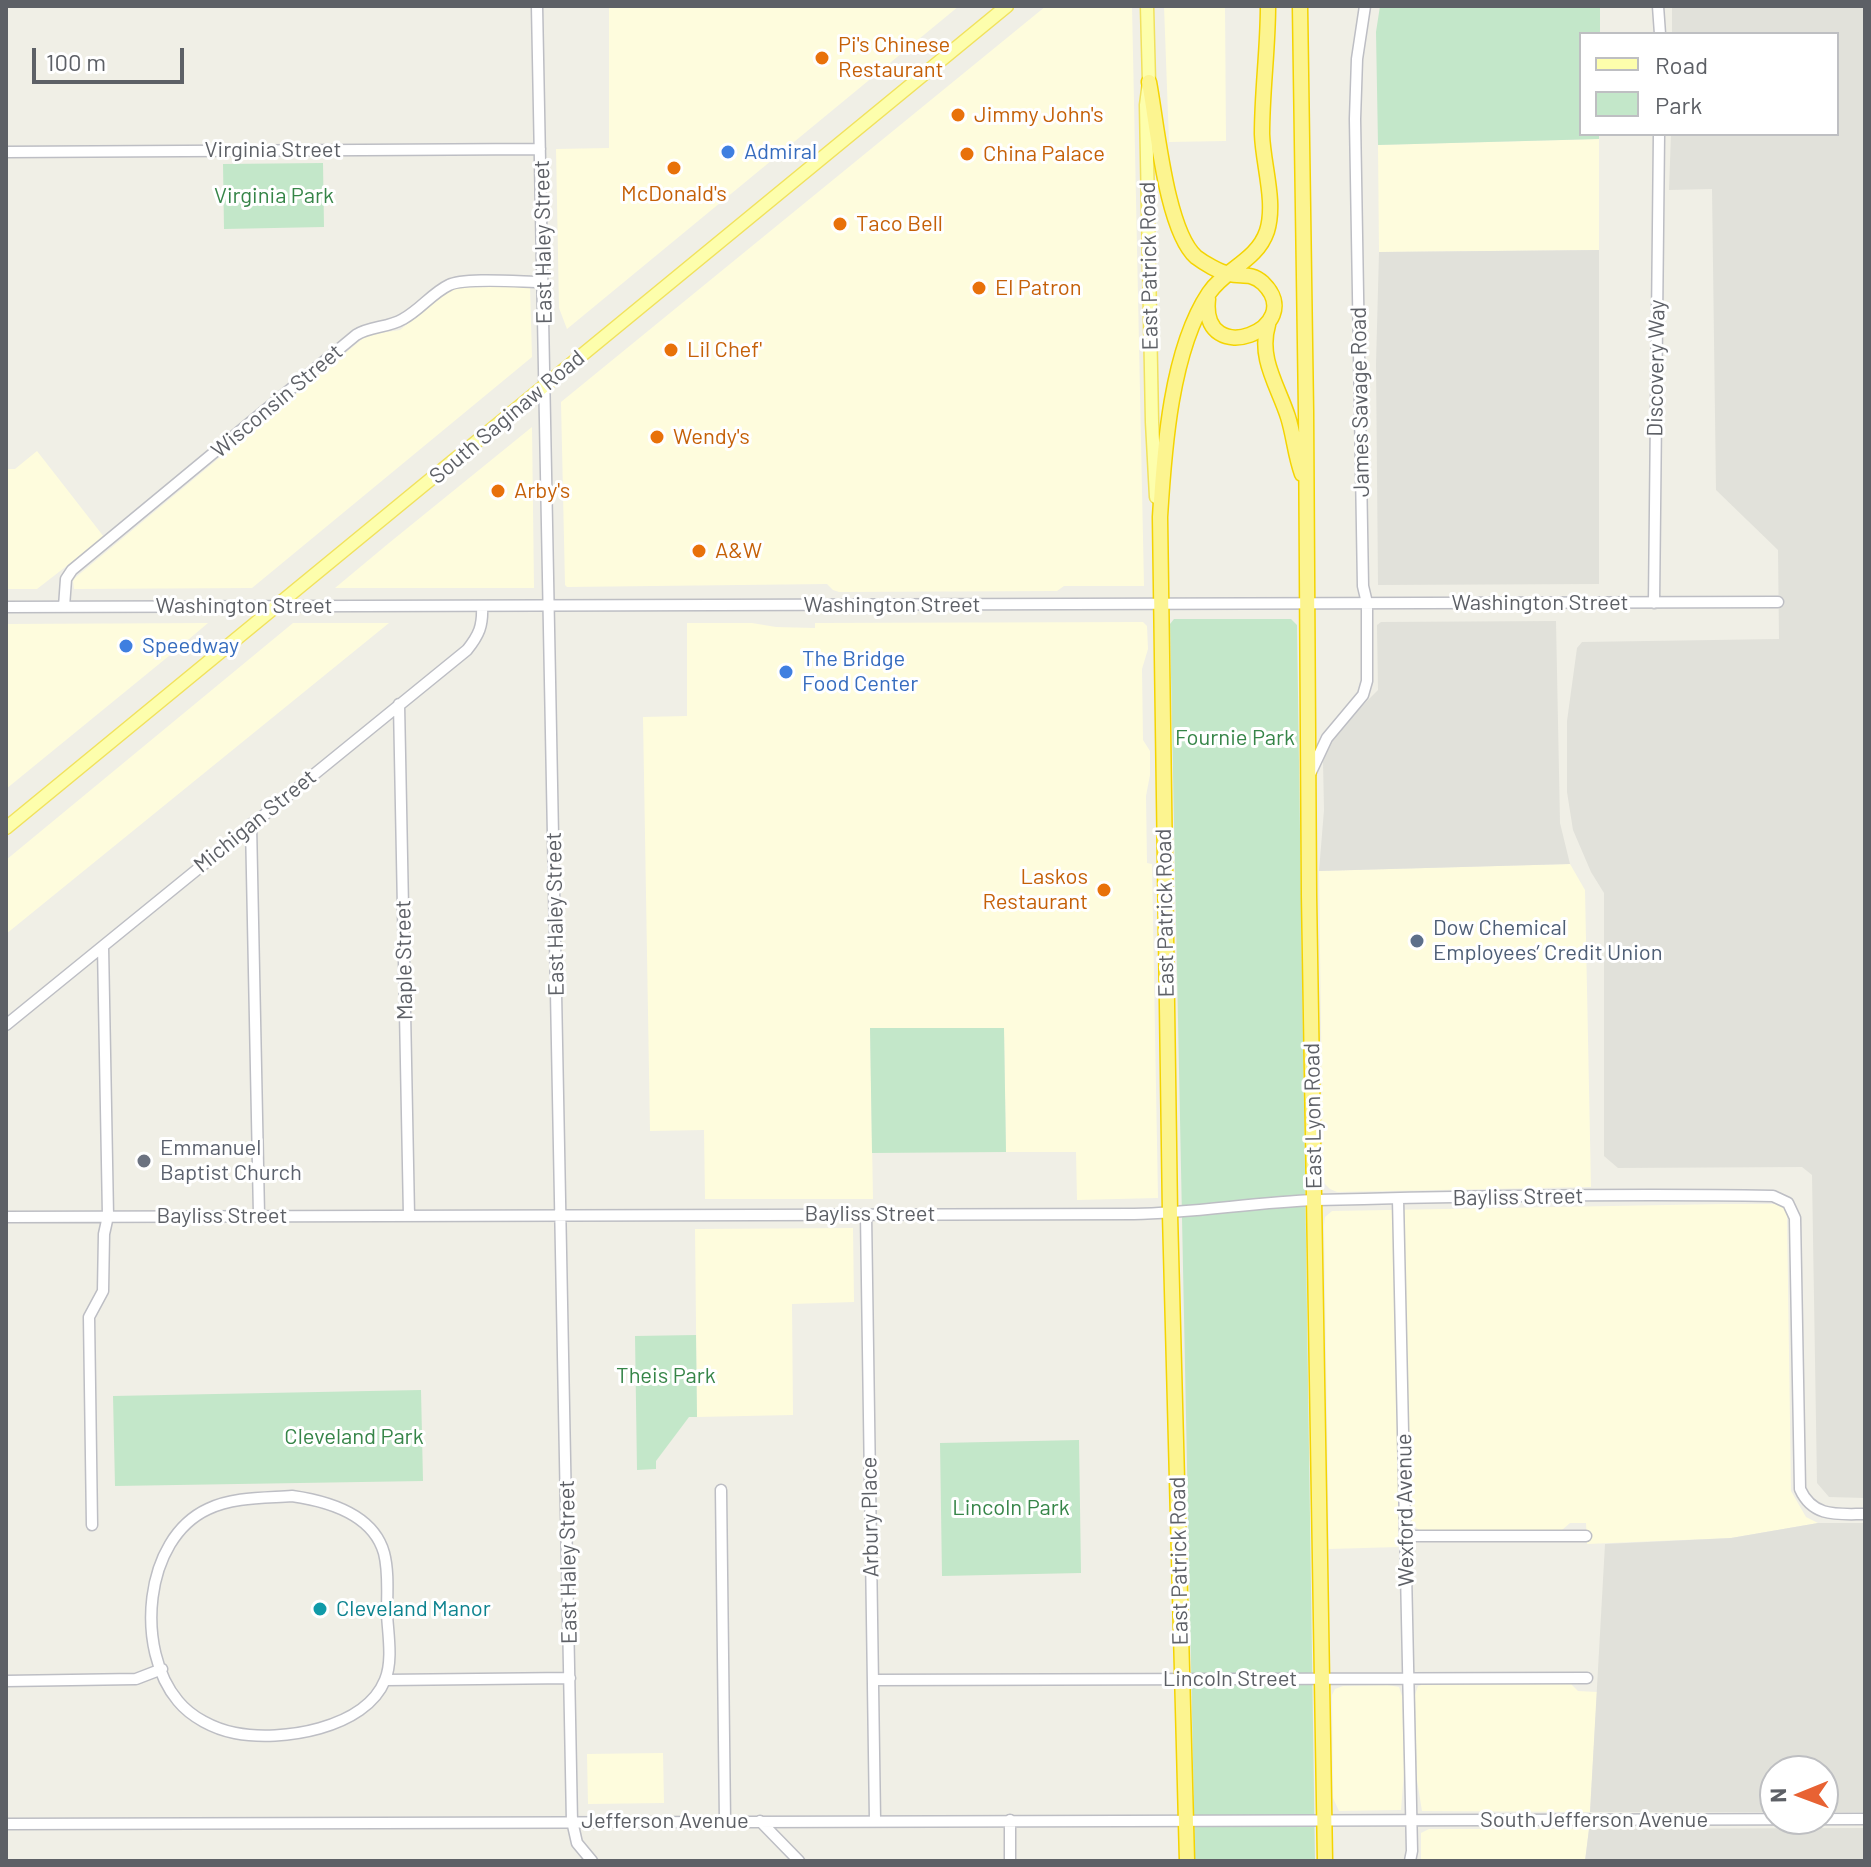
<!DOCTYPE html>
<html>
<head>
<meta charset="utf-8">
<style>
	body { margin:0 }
	#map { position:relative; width:1871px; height:1867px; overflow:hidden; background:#f0efe6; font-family:Barlow,sans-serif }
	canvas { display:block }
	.frame { position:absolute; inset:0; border:8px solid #5d6066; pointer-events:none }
	.legend { position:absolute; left:1579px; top:32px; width:260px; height:104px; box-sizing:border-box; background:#fff; border:2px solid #bebfc2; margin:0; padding:10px 14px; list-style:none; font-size:24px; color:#5d6066 }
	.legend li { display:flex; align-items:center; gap:16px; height:40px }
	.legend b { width:40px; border:2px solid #bebfc2 }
	.north { position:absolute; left:1759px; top:1755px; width:80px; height:80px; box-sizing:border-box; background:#fff; border:2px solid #bebfc2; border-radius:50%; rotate:269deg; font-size:22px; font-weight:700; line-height:32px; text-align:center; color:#5d6066 }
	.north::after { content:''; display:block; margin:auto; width:28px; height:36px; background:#e86233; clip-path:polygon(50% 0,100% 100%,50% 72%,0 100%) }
	.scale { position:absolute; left:32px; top:48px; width:152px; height:36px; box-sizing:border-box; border:4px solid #5d6066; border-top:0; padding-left:10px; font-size:24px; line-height:28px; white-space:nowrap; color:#5d6066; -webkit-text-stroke:6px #fff; paint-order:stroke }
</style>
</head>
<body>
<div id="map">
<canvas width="1871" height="1867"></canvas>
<div class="frame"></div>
<ul class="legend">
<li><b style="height:10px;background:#fdfeac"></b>Road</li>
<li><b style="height:22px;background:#c3e7c9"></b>Park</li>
</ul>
<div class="north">N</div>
<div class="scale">100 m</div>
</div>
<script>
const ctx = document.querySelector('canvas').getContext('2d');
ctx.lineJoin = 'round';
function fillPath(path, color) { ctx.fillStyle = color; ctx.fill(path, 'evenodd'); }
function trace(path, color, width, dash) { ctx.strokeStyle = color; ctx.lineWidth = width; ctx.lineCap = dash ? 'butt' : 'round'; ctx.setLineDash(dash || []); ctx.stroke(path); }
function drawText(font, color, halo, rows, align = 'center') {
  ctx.font = font + ' Barlow,sans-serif'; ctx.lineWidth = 6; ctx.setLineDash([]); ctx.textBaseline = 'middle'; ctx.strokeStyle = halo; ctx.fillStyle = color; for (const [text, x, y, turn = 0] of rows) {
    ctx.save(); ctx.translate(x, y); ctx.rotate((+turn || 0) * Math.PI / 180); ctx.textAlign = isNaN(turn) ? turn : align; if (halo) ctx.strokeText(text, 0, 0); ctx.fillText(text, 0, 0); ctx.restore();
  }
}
fillPath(new Path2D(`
	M609,6H959L567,329L559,308L556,149L609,148Z
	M1046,6H1132L1144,586H1064L1057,591L839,592L833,590L827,584L567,587L565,585L561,402Z
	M1164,6H1225L1226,141L1169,142Z
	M1599,139V250L1379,252L1378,145Z
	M530,286L532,357L252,588L74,589L73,581L76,577L367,335L400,330L443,295L455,288Z
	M532,427L534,588H335L389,543Z
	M37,451L104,537L37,589H6V469H15Z
	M1143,622L1147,626L1148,649L1142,669L1143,740L1150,751V775L1146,796L1147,863L1152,864L1158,1198L1077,1200L1076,1152H1006L1004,1028H870L873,1199H705L704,1130L650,1131L643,717L687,716V623H752L776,627L815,628V623Z
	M208,623L175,651L6,789V624Z
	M293,623H389L6,934V860Z
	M1570,864L1585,890L1591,1187L1337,1192L1330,1189L1323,1182L1319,871Z
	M1724,1204H1778L1784,1208L1787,1215L1791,1491L1806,1517L1818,1523L1731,1538L1587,1544L1586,1523H1570L1562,1530H1420L1412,1525H1398L1399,1547L1329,1549L1324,1226L1325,1217L1332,1211Z
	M853,1228L854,1302L792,1304L793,1415L697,1417L695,1229Z
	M1425,1684H1571L1578,1691L1597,1692L1590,1812L1422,1811L1417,1780L1415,1695L1418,1686Z
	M1388,1685L1399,1687L1402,1696L1404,1772L1401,1810L1339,1811L1333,1798L1332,1695L1335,1689L1343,1686Z
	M663,1753L664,1803L588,1804L587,1754Z
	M1429,1829H1589L1585,1861H1421V1833Z`), '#fefcdd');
fillPath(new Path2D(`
	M1672,6H1865V1498L1829,1497L1817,1483L1812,1175L1802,1167L1618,1168L1604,1156V893L1591,872L1573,830L1567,792V721L1577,648L1582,642L1779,639L1778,550L1716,490L1712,189L1669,190L1671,134H1837V34H1672Z
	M1599,250V584L1378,585L1376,364L1379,252Z
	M1556,621L1560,823L1570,864L1319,871L1324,810L1323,761L1331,737L1378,690L1377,625L1381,622Z
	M1818,1523H1865V1812H1823V1771H1775V1812H1590L1605,1544L1731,1538Z
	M1865,1828V1861H1585L1589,1829Z`), '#e1e1da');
fillPath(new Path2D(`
	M1380,6H1600V34H1581V134H1599V139L1378,145L1376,32Z
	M323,163L324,227L224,229L223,164Z
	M1174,619H1291L1297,625L1315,1861H1195L1170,624Z
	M870,1028H1004L1006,1152L872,1153Z
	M696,1335L697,1417H689L656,1461V1469L637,1470L635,1336Z
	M421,1390L423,1481L115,1486L113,1396Z
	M1079,1440L1081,1573L942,1576L940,1443Z`), '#c3e7c9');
const minor = new Path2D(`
	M537,6L572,1821L577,1843L592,1861
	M1658,6L1660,34
	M6,152L540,149
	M1654,603L1659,134
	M6,607L1778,602
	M64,607L66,579L72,570L356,335C370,326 388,328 403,319C420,310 432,293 449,285C464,277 523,282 543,282
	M399,704L409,1216
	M1310,774L1327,738L1363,695L1367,681V603L1363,586L1355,119L1357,59L1365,6
	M251,824L259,1215
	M6,1025L467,650C479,635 483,626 482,606
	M1398,1199L1412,1851L1410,1861
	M866,1214L875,1820
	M6,1217L1134,1214C1195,1213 1255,1202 1316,1200C1468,1196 1621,1193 1773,1196L1788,1203L1795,1218L1800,1489C1813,1518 1838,1514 1865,1514
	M721,1490L725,1821
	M292,1496C327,1501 373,1514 384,1553C389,1572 387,1594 387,1614C388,1634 393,1661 385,1680C365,1729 281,1742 235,1733C214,1729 191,1717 178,1701C135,1650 143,1539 208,1509C233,1497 264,1498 292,1496Z
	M92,1525L89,1317L103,1291L104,1234L108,1216L103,946
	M1405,1536H1586
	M386,1680L570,1678
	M873,1680L1587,1678
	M6,1681L136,1679L162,1669
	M1010,1820V1861
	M760,1821L799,1861
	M6,1824L1865,1819`);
const major = new Path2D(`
	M1147,6L1149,82L1146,105L1152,422L1156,497
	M6,828L1007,6`);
const highway = new Path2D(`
	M1300,6L1306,411L1309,895L1325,1861
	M1149,82C1157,124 1166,230 1196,257C1204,263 1219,272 1229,274C1242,277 1251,272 1263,283C1309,328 1200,371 1208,299
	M1268,325C1258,358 1278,386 1288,417C1294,436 1295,455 1302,474
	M1187,1861L1170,1214L1160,517C1164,450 1171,350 1209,293C1225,269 1257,261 1267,231C1276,202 1263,165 1262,134C1262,91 1268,49 1268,6`);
trace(minor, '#bdbec4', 13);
trace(major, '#f1e25e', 15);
trace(highway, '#f4d402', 17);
trace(minor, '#fff', 10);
trace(major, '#fdfeac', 12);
trace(highway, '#fcf490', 14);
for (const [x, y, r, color] of [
	[822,58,8,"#e8710a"],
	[958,115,8,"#e8710a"],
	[728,152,8,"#3f7fe0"],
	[967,154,8,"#e8710a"],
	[674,168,8,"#e8710a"],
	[840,224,8,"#e8710a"],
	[979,288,8,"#e8710a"],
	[671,350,8,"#e8710a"],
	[657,437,8,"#e8710a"],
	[498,491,8,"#e8710a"],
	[699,551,8,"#e8710a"],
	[126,646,8,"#3f7fe0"],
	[786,672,8,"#3f7fe0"],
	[1104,890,8,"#e8710a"],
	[1417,941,8,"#5c6f8a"],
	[144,1161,8,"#6b7280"],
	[320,1609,8,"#0f9aa8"]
]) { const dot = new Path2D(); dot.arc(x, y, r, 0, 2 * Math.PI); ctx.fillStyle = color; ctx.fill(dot); trace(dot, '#fff', 3); }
drawText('22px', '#c56008', '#fff', [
	["Pi's Chinese",838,45],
	["Restaurant",838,70],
	["Jimmy John's",974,115],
	["China Palace",983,154],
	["McDonald's",674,194,"center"],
	["Taco Bell",856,224],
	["El Patron",995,288],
	["Lil Chef'",687,350],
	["Wendy's",673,437],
	["Arby's",514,491],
	["A&W",715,551],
	["Laskos",1088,877,"right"],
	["Restaurant",1088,902,"right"]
], 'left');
drawText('22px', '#5d6066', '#fff', [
	["Virginia Street",273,150],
	["East Haley Street",543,242,-91],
	["East Patrick Road",1149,266,-91],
	["Discovery Way",1656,368,-89],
	["Wisconsin Street",277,401,-40],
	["James Savage Road",1360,402,-91],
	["South Saginaw Road",507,417,-40],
	["Washington Street",1540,603],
	["Washington Street",892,605],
	["Washington Street",244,606],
	["Michigan Street",255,821,-39],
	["East Patrick Road",1165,913,-91],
	["East Haley Street",555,914,-91],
	["Maple Street",404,960,-91],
	["East Lyon Road",1313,1116,-91],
	["Bayliss Street",1518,1197,-1],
	["Bayliss Street",870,1214],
	["Bayliss Street",222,1216],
	["Wexford Avenue",1405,1510,-91],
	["Arbury Place",870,1517,-91],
	["East Patrick Road",1179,1561,-91],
	["East Haley Street",568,1562,-91],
	["Lincoln Street",1230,1679],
	["South Jefferson Avenue",1594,1820],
	["Jefferson Avenue",665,1821]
]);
drawText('22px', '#366cbe', '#fff', [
	["Admiral",744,152],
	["Speedway",142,646],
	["The Bridge",802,659],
	["Food Center",802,684]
], 'left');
drawText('22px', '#368548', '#fff', [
	["Virginia Park",274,196],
	["Fournie Park",1235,738],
	["Theis Park",666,1376],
	["Cleveland Park",354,1437],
	["Lincoln Park",1011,1508]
]);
drawText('22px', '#4e5e75', '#fff', [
	["Dow Chemical",1433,928],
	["Employees’ Credit Union",1433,953]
], 'left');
drawText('22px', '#5b616d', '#fff', [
	["Emmanuel",160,1148],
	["Baptist Church",160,1173]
], 'left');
drawText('22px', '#0d838f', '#fff', [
	["Cleveland Manor",336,1609]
], 'left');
</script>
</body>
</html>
